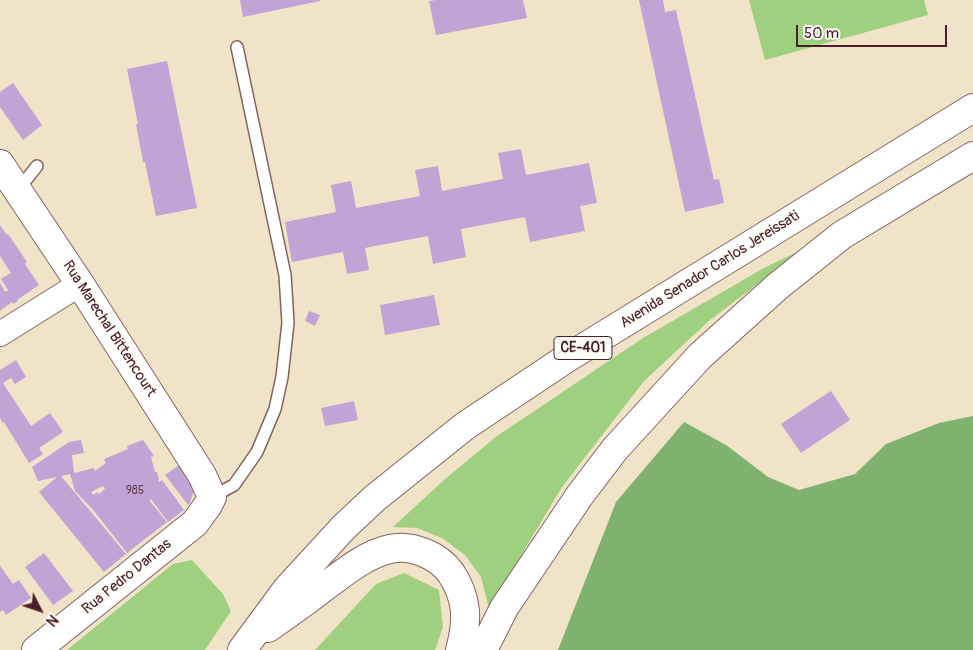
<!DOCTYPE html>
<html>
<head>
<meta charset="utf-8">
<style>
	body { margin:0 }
	#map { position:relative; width:973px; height:650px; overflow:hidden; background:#f1e3c7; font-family:Pangolin,sans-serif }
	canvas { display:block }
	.north { position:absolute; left:15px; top:585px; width:50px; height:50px; -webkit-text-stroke:4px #fdfcf7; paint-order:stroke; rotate:131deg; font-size:14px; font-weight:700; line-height:20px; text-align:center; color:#4a1f2b }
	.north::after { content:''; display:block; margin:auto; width:18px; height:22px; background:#4a1f2b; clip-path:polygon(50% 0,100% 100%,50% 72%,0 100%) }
	.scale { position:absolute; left:796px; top:25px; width:151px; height:22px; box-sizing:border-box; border:2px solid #4a1f2b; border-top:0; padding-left:6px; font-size:15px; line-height:18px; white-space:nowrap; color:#4a1f2b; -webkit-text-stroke:4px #fdfcf7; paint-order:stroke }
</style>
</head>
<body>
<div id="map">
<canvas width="973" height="650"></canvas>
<div class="north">N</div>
<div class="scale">50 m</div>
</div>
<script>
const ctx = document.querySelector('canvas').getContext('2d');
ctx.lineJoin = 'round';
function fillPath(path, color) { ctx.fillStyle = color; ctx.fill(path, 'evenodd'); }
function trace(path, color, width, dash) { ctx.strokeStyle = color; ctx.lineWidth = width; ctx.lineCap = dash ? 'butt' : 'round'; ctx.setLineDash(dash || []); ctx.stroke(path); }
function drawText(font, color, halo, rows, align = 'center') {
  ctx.font = font + ' Pangolin,sans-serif'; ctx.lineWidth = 4; ctx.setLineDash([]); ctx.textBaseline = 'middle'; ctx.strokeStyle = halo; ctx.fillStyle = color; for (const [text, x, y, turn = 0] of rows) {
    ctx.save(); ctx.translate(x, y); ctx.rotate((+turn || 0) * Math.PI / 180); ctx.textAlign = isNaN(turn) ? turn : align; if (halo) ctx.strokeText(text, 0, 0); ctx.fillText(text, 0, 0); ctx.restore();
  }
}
fillPath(new Path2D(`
	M749,0H924L928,15L765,60Z
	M805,248L710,320L644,381L562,487L489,609L481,577L465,555L442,538L417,528L393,527L444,480L497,436L643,338L764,268Z
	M192,560L223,594L231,611L205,650H67L173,564Z
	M404,573L439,590L443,627L435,650H315L376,584Z`), '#9ed080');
fillPath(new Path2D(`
	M973,416V650H558L616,502L684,422L726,445L768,477L799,490L855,474L886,444L939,423Z`), '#7eb26e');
fillPath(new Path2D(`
	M240,0H320V1L243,17Z
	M436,0H523L527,18L436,35L429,1Z
	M639,0H663L665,12L676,10L714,180L719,179L724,203L685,212Z
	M167,61L197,208L156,216L145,162H143L136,124H138L127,69Z
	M13,83L42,125L23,140L0,107V92Z
	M521,149L526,175L589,163L597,203L580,206L585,231L530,242L525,217L461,229L466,257L433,264L428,236L365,248L369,270L347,274L343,252L292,262L285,222L336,212L331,185L351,181L356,208L420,196L415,170L438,166L442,191L503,179L498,153Z
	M0,225L7,235L8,234L27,262L25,264L39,285L17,300L18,301L13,304L12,302L0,311V283L5,292L8,290L1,279L11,273L0,256Z
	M434,295L440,325L385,335L380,305Z
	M309,311L320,315L315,326L305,321Z
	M16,360L26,377L15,384L11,378L3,383L31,426L50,413L63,432L39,448L43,454L29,463L4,422L3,423L0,418V370Z
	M831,391L850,420L801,453L781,424Z
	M354,401L358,420L325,426L321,408Z
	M81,440L84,453L72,455L74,473L94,468L95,471L106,463L104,459L128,449L127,446L143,440L154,456L151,457L155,472H157L159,480H158L159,482L162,480L184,510L168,522L151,499L149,500L167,522L127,553L95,512L75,491L70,474L61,476L126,554L104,572L39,492L57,477L38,481L32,467L69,442ZM103,486L105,489L99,494L97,492L94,495L91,492Z
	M179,465L195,487L190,503L188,505L165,475Z
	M44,553L73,591L53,605L25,567Z
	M0,566L13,584L19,580L31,598L6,615L3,610L0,612Z`), '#bfa4d5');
const lane = new Path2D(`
	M18,190L37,166
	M212,497L234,485L257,452L275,409L282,377L288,323L285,275L237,47`);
const street = new Path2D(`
	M0,334L80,284`);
const secondary = new Path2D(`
	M0,164L80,284L202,475L212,497L208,505L195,523L36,650`);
const primary = new Path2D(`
	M268,628C288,614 308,600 327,585C346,571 367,554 390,549C412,544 439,556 451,573C468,599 468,621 460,650
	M242,650L287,589L344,527L375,498L465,426L567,358L973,108
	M483,650L504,608L580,495L615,449L700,356L778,286L842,235L973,156`);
trace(lane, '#846462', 14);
trace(street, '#846462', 26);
trace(secondary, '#846462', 30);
trace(primary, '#846462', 30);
trace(lane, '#fff', 11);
trace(street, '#fff', 24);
trace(secondary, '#fff', 28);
trace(primary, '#fff', 28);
drawText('12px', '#674056', null, [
	["985",135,491]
]);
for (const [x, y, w] of [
	[583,348,58]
]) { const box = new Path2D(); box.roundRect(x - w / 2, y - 11.5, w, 23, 4); ctx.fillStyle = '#fdfcf7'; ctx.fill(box); trace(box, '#4a1f2b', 1); }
drawText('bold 14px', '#4a1f2b', null, [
	["CE-401",583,348]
]);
drawText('15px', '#4a1f2b', '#fdfcf7', [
	["Avenida Senador Carlos Jereissati",710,270,-32],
	["Rua Marechal Bittencourt",109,329,57],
	["Rua Pedro Dantas",127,577,-39]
]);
</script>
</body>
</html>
